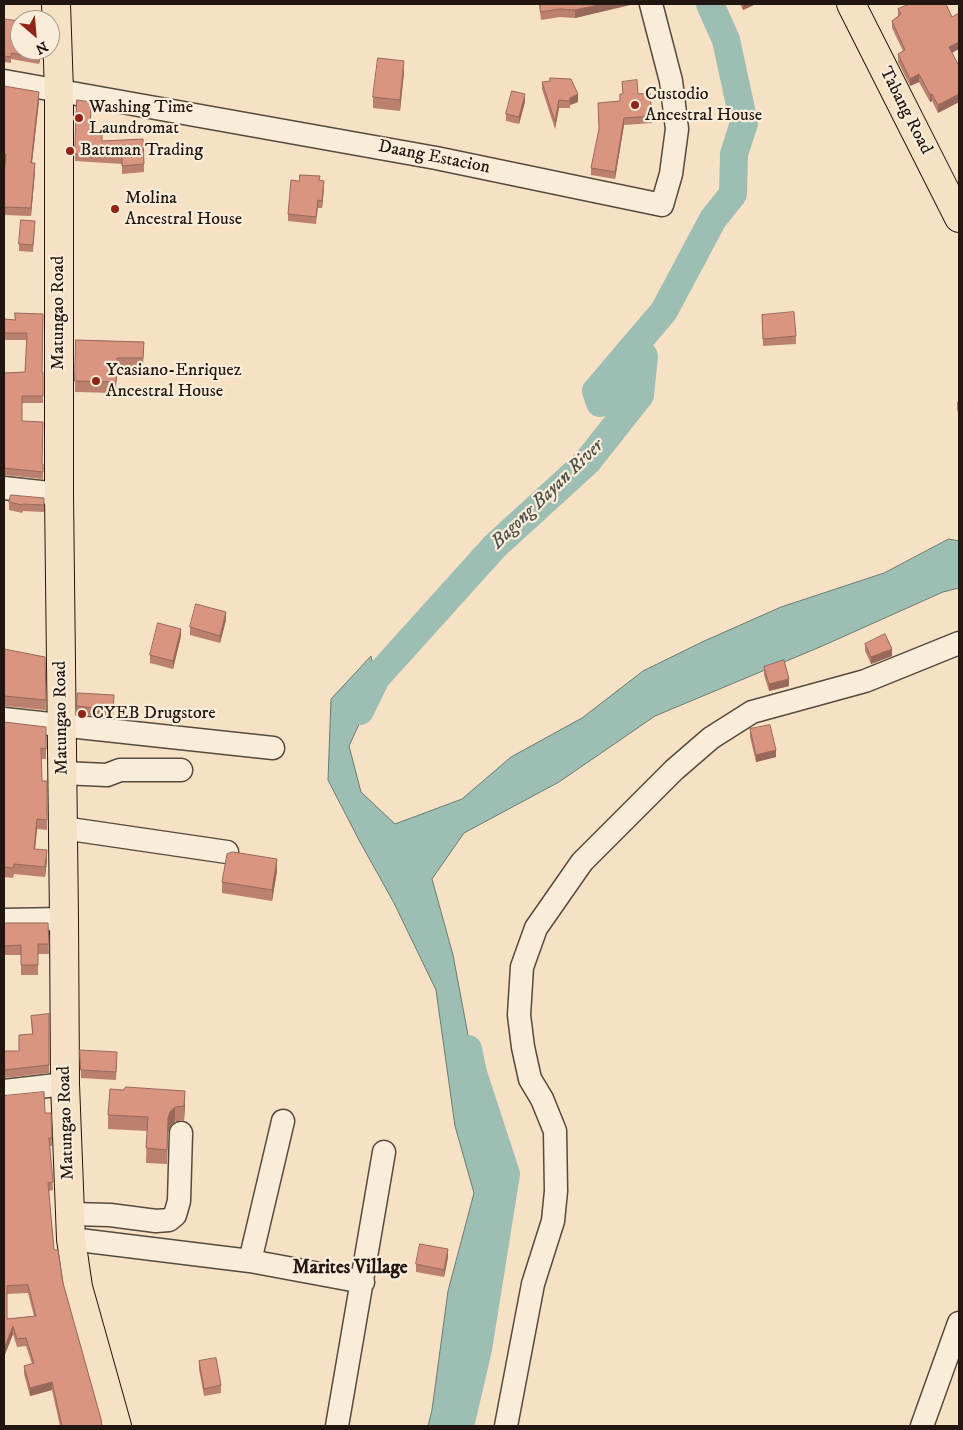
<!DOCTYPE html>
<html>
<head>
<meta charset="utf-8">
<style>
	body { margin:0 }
	#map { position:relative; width:963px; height:1430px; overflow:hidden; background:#f6e1c5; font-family:"IM FELL DW Pica",serif }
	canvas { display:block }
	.frame { position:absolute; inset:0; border:5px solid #211710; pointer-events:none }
	.north { position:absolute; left:10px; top:10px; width:50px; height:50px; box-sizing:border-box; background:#f9ecd9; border:1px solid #a39789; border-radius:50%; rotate:153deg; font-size:14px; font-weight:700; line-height:20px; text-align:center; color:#211710 }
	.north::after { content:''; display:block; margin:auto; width:18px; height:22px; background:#8f2418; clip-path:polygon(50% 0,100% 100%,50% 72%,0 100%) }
</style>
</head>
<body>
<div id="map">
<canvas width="963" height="1430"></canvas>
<div class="frame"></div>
<div class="north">N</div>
</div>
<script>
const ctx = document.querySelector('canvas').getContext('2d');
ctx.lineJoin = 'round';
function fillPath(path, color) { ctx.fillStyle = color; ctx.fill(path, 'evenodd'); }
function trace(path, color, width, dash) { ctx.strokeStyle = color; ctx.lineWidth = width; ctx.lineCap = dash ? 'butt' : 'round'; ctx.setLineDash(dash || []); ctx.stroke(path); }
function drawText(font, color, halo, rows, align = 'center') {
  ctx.font = font + ' "IM FELL DW Pica",serif'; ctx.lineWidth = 4.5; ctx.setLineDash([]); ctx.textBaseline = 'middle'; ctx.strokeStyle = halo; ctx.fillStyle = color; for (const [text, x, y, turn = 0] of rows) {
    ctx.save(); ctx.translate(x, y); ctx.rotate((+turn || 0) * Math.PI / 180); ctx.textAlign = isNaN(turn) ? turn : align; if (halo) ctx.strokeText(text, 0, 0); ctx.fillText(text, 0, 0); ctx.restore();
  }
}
const water = new Path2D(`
	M949,539L959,541V588L943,592L820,647L655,716L559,782L464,833L432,879L453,955L480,1099L506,1203L484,1263L481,1350L454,1426H428L432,1410L448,1291L474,1193L455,1126L436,990L394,903L360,842L328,780L331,699L371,656L377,685L349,746L361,792L395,824L462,799L511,757L582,718L643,671L702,642L781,607L884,573Z`);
fillPath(water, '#9dbeb2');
trace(water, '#6b7b71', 1);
trace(new Path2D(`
	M360,711L376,678L495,546L587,462L640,395L644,356L600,403L596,391L664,311L713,219L733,194L734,154L744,123L726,40L710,4
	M460,1426L478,1349L506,1174L473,1073L468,1049`), '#9dbeb2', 28);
const minor = new Path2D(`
	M4,81L436,158L662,205L671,174L677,129L671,81L651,4
	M4,488L59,494
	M4,719L273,748
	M62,773L107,775L120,770H181
	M63,828L227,852
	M4,920L64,919
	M4,1091L65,1084
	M70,1214L110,1215L156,1221L169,1220L175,1215L179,1201L181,1133
	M71,1239L250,1261L363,1282
	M250,1261L283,1121
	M337,1426L384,1152
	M506,1426L533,1284L553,1221L556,1191L555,1131L542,1099L530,1079L523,1047L519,1015L522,967L536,928L582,862L674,770L711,738L752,712L865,681L959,643
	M922,1426L959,1323`);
const major = new Path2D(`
	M56,4L59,91V494L64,919L65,1084L71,1239L78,1287L117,1426
	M851,4L959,218`);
trace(minor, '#564a3d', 25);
trace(major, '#211710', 30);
trace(minor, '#f9ecd9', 22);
trace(major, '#f6e1c5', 28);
fillPath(new Path2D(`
	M539,4H634L575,18L560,17L541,20Z
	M740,4H756L743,10Z
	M898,9L952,17L959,13V49L952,53L959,66V102L938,113L932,101L930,102L919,82L910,86L898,62V54L903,51L892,28V21L898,16Z
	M4,19L20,50H42L39,64L11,59V63L4,62Z
	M404,72L400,111L373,108V97Z
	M542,82L578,102L570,105V108H559L555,129L542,89Z
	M622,82L638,94L652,116V123L624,125L615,179L591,175V168L620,101V94H623Z
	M4,86L39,101L32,163L35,171L31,216L4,215V176L5,163L4,162Z
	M77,100L90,135L144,164V172L122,174V164L75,161Z
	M525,102L519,124L506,121V114Z
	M320,180L324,188L322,208H318L316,224L288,221V214L299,181Z
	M35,227L33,252L19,251V244Z
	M43,314L42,372H43V403H22V421L42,464H43V479L4,475V373L25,372L27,340H4V319L15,320Z
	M762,315L796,336V344L763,346Z
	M76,340L144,342L143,369H117L116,393L75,392Z
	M959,401V414L957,410V402Z
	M44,498V512L23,511L22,513L9,510V502Z
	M226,620L220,643L190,635V627Z
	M181,636L173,669L150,663V655Z
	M865,644L892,656L871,664L865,651Z
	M4,649L45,657L46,710L4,706Z
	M764,667L789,686L769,691L764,675Z
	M114,703L113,718L77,714V706Z
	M4,722L46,727V759H41L42,781H47V830L37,829L35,849L47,860L45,877L14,874L13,878L4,877Z
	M750,729L776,757L756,762L750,737Z
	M277,871L272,901L222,893V882Z
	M4,923H48L49,954H38V975H21V955H4Z
	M49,1014V1073L4,1078V1051H19L32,1034L31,1016Z
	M80,1050L117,1060L116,1080L81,1078Z
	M4,1096L45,1113H51L52,1146H50L53,1190L49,1191L54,1250L102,1426H60L52,1390L30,1396L24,1374V1366L32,1364L26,1346L17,1347L13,1334L4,1357ZM28,1293L34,1316L7,1319V1294Z
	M185,1105L184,1121H175L170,1127L168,1133L167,1164L146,1163L147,1131L108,1129V1115Z
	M448,1257L444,1277L416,1272V1264Z
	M199,1361L221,1385V1393L204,1396L199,1369Z`), '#bb806e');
fillPath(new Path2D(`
	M603,4H634L575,18V10Z
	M743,4H756L743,10Z
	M959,42V49L949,54V47Z
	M41,50H42L39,64V58Z
	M404,61V72L400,111V100Z
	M919,74V82L910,86V79Z
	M39,92V101L31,171V163Z
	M525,94V102L519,124V117Z
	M578,94V102L570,105V98Z
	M932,94V101L930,102V95Z
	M959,94V102L938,113V105Z
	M559,100V108L555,129V122Z
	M624,118V125L615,179V172Z
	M35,163V171L31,216V208Z
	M324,181V188L322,208V201Z
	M226,612V620L220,643V636Z
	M181,629V636L173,669V661Z
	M892,649V656L871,664V657Z
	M789,679V686L769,691V684Z
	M776,750V757L756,762V755Z
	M37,819V829L34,859V849Z
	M47,850V860L45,877V867Z
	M277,859V871L272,901V890Z
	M185,1091V1105L184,1121V1106Z
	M175,1107V1121L170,1127L168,1133L167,1164L168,1118L170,1112Z
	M448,1249V1257L444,1277V1270Z
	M13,1326V1334L4,1357V1349Z
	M52,1382V1390L30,1396V1388Z`), '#98685a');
const building = new Path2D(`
	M540,4H603L575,10L560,9L541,12Z
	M910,4H946L952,17L959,13V42L949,47L959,66V94L938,105L932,94L930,95L919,74L910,79L898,54L905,50L892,21L901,14L898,9Z
	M4,19L20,21V50H41L39,58L11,53V57L4,56Z
	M378,58L404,61L400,100L373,97Z
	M550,78L571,79L578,94L570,98V101L559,100L555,122L542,82L550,81Z
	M637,80L638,94L650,93L652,116L624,118L615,172L591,168L599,129L598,103L620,101V94H623L622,82Z
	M4,86L39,92L31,163H35L31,208L4,207V176L6,154H4Z
	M512,91L525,94L519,117L506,114Z
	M77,100L91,102L90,135H102V141L143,139L144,164L122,166V157L75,154Z
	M300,175L320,176L319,180L324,181L322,201L318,200L316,217L288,214L291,180L299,181Z
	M21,220L35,221L33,245L19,244Z
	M794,312L796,336L763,339L762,315Z
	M15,313L43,314L42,372H43V396H22V421L43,422L42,464H43V472L4,468V373L25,372L27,333H4V319L15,320Z
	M76,340L144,342L143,358H117L116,382L75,381Z
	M11,495L44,498V505L23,504L22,505L9,502Z
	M196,604L226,612L220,636L190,627Z
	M158,623L181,629L173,661L150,655Z
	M885,634L892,649L871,657L865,644Z
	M4,649L45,657L46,700L4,696Z
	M784,660L789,679L769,684L764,667Z
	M78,693L114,695L113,710L77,706Z
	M4,722L46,727V749L41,748L42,781H47V820L37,819L34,849L47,850L45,867L14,864L13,868L4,867Z
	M770,725L776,750L756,755L750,729Z
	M233,852L277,859L272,890L222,882L227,854Z
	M4,923H48L49,944H38V965H21V945L4,946Z
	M49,1014V1065L4,1070V1051H19V1035L33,1034L31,1016Z
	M80,1050L117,1052L116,1072L81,1070Z
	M126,1087L185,1091L184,1106L175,1107L170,1112L168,1118L167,1150L146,1148L148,1117L108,1115L110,1089L123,1090Z
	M44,1092L45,1113H51L52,1138H49L53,1182L48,1183L54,1250H58L63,1283L101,1419L102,1426H62L52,1382L30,1388L24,1366L34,1363L26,1338L17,1339L13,1326L4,1349V1096ZM28,1285L36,1316L7,1319V1286Z
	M420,1244L448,1249L444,1270L416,1264Z
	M216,1358L221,1385L204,1389L199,1361Z`);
fillPath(building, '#d99580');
trace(building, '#98685a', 1);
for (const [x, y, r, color] of [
	[635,105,5,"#8f2418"],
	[79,118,5,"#8f2418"],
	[70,151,5,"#8f2418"],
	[115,209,5,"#8f2418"],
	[96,381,5,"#8f2418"],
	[82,714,5,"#8f2418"]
]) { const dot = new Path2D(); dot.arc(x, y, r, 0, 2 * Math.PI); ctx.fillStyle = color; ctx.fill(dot); trace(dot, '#f9ecd9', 2); }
drawText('18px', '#211710', '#f9ecd9', [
	["Custodio",645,95],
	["Ancestral House",645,116],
	["Washing Time",89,108],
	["Laundromat",89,129],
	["Battman Trading",80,151],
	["Molina",125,199],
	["Ancestral House",125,220],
	["Ycasiano-Enriquez",106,371],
	["Ancestral House",106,392],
	["CYEB Drugstore",92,714]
], 'left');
drawText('18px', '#211710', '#f9ecd9', [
	["Tabang Road",905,111,63],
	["Daang Estacion",434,158,11],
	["Matungao Road",59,313,-90],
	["Matungao Road",62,718,-91],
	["Matungao Road",67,1123,-92]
]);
drawText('italic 19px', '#4c5149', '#f9ecd9', [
	["Bagong Bayan River",548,495,-44]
]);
drawText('bold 19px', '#211710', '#f9ecd9', [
	["Marites Village",350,1269]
]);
</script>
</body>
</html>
